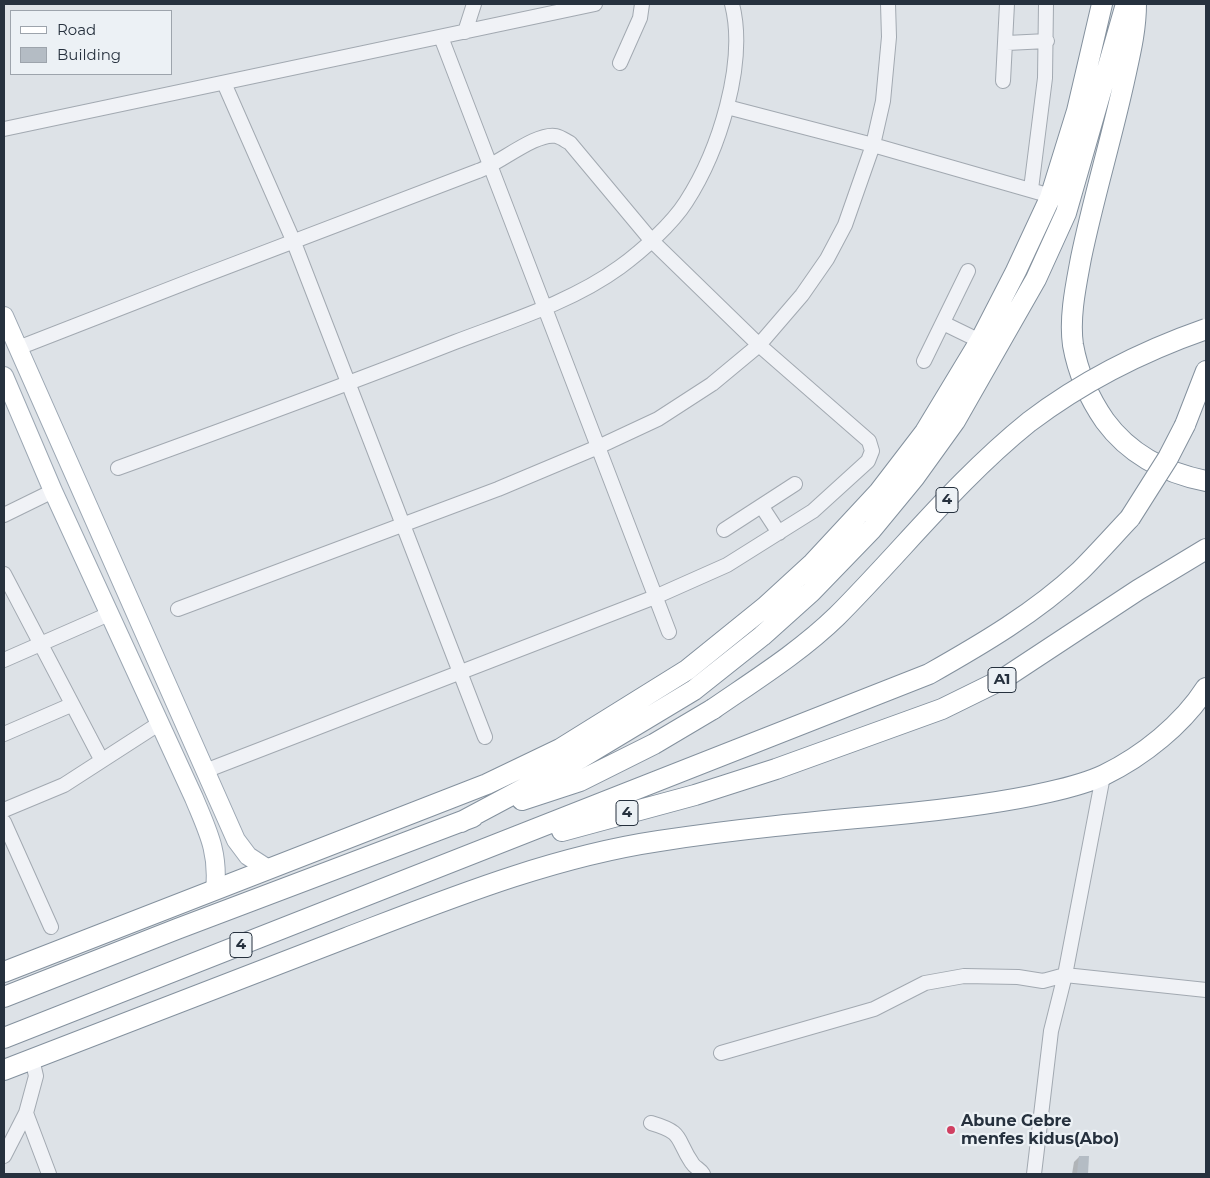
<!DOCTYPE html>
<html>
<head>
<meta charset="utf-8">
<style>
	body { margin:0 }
	#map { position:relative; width:1210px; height:1178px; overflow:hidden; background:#dde2e7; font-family:Montserrat,sans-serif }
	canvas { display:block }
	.frame { position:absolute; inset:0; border:5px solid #26313e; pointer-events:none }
	.legend { position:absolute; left:10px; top:10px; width:162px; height:65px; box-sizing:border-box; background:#ecf1f5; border:1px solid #9da4ac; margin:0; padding:6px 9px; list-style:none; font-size:15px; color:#26313e }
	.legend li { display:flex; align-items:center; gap:10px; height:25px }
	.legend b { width:25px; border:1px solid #9da4ac }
</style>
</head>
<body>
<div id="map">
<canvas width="1210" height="1178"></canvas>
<div class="frame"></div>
<ul class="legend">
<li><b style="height:6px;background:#fff"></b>Road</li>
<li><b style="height:14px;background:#b4bcc4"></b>Building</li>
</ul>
</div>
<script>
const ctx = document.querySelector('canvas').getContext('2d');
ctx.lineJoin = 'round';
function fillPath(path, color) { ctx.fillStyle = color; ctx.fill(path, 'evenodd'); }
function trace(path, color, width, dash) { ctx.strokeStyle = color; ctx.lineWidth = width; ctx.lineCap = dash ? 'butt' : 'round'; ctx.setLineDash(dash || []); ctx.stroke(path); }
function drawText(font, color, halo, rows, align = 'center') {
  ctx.font = font + ' Montserrat,sans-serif'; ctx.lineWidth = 4.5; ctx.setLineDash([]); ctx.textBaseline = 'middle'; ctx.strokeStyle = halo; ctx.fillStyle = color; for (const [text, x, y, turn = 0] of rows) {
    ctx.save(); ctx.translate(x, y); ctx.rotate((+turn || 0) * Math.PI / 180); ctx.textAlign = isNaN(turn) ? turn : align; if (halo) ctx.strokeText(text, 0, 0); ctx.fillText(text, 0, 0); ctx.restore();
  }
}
fillPath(new Path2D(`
	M1079,1157L1088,1158L1087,1174H1072L1074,1162Z`), '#0003');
fillPath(new Path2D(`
	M1079,1156H1089L1088,1174H1077Z`), '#b4bcc4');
const minor = new Path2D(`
	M465,32L474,4
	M441,37L669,632
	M1007,43L1047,41
	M620,63L640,18L642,4
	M1003,81L1007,4
	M224,83L293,240L485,737
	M727,107L873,145L1051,196
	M4,129L595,4
	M1031,189L1045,78L1046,4
	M943,323L980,341
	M18,348C171,288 324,229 478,171C499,164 536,132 556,136C561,137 566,141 570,143L651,240L759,345L869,441L872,451L868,461L813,511L727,565L655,597L205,771
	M924,361L968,271
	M118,468C231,427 343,386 455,342C510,321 572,302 620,267C642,251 672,224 686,202C719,151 747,63 732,4
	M762,507L779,533
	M4,515L53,491
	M724,530L795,484
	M4,574L101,759
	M178,609L498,489L598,447L658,419L712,384L759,345L802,295L827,259L845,225L873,145L883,101L889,37L888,4
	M4,660L109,614
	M4,734L71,705
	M4,810L64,785L160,723
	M4,822L51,927
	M721,1053L874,1009L925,983L964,976L1018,977L1043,981L1065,975L1206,990
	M26,1113L49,1174
	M651,1123C685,1133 675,1138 692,1163C695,1168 700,1169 703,1174
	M4,1156L26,1113L36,1076L32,1059
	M1034,1174L1051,1031L1065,975L1103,776`);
const major = new Path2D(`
	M4,316L236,840L248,856L268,869
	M4,376L53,491L194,798C208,832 219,852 215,890`);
const highway = new Path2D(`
	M1136,4C1136,32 1129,58 1123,86C1110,144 1093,200 1081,258C1076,285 1069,317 1073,345C1078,373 1089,398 1105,421C1130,455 1166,473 1206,481
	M1185,425L1206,371
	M522,800L580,781L654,744L713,709
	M461,822L581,758L694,690L762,636L811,592L872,529L914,478L955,421L1036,279L1066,213L1126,4
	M562,831L695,795L776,769L942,709L1003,679L1138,590L1206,549
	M4,972L487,784L560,749L687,670L765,607L813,563L879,492L925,432L980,341L1016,271L1050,198L1077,111L1102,4
	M4,997L177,929L473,817
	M4,1038L929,674C982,644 1035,613 1080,571C1097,554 1113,536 1130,518
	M4,1070C118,1026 232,982 346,938C448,899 551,857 659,841C736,829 813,822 890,815C943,810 997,804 1049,792C1067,788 1087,783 1104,775C1143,756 1183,724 1206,688`);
trace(minor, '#a2a9b1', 16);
trace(major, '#9ca7b3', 20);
trace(highway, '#84919e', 22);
trace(minor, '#f0f2f6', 14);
trace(major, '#fff', 18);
trace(highway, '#fff', 20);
const highwayBridge = new Path2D(`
	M1130,518L1168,458L1185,425
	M713,709C755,680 800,652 837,616C901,552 958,479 1029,422C1083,381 1143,351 1206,329`);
trace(highwayBridge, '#84919e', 22, []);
trace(highwayBridge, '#fff', 20);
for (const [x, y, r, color] of [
	[951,1130,5,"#d03f61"]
]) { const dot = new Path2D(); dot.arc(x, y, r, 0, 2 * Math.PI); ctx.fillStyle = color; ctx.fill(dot); trace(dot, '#ecf1f5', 2); }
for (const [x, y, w] of [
	[947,500,22],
	[1002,680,28],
	[627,813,22],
	[241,945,22]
]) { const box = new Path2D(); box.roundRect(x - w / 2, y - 12.5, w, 25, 4); ctx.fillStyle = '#ecf1f5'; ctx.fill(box); trace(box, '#26313e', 1); }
drawText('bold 15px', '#26313e', null, [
	["4",947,500],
	["A1",1002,680],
	["4",627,813],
	["4",241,945]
]);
drawText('bold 16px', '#26313e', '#ecf1f5', [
	["Abune Gebre",961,1121],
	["menfes kidus(Abo)",961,1139]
], 'left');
</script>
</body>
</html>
